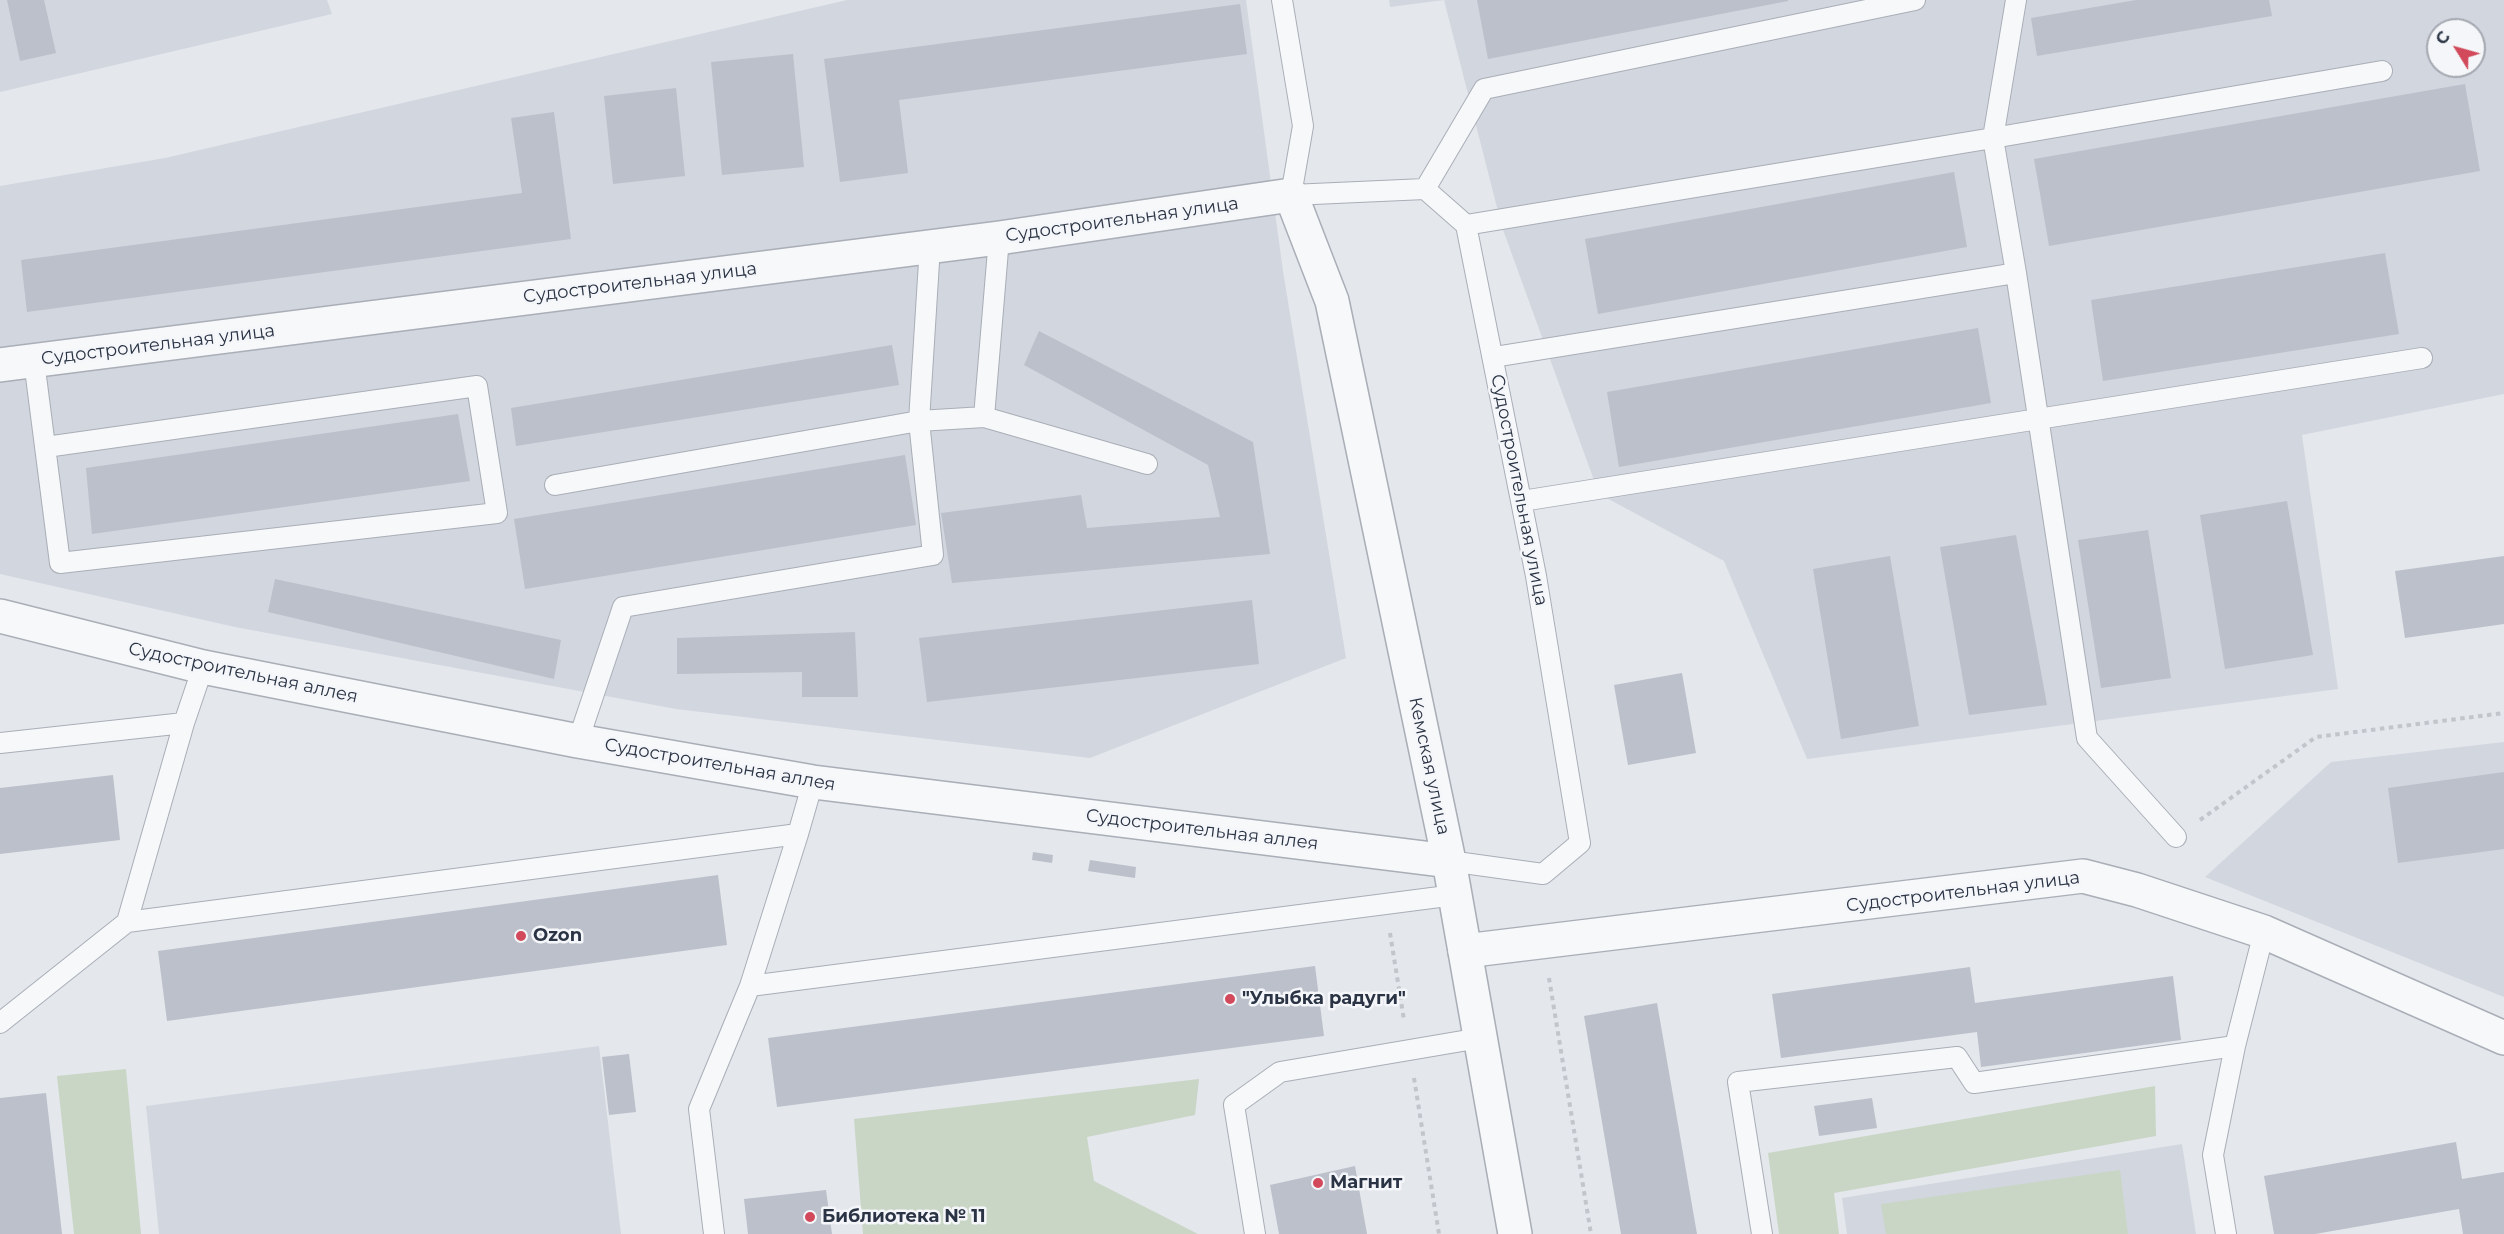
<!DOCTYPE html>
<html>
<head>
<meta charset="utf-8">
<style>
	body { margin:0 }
	#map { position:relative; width:2504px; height:1234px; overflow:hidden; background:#e4e7ec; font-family:Montserrat,sans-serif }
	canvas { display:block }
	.north { position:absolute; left:2426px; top:18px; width:60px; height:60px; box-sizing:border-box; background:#f4f6f9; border:2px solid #a4a8b1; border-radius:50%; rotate:307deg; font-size:16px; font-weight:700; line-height:24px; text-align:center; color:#2b3445 }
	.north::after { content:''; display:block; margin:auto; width:21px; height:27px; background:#d1495b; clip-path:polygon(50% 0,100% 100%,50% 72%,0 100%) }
</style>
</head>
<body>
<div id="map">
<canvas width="2504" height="1234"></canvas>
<div class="north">С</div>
</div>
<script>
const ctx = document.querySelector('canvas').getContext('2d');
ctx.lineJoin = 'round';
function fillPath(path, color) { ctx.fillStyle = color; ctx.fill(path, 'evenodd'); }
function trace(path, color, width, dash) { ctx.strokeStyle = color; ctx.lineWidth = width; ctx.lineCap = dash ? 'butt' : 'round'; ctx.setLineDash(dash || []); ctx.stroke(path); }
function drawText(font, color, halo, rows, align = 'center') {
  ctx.font = font + ' Montserrat,sans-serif'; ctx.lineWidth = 5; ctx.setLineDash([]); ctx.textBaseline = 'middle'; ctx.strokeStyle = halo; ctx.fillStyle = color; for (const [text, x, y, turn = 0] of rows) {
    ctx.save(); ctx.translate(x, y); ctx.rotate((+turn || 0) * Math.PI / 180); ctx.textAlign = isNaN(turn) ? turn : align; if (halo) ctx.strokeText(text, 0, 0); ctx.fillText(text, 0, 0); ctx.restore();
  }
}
fillPath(new Path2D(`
	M0,0H327L332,14L0,92Z
	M847,0H1246L1283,271L1346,658L1090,758L676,709L235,627L0,574V186L165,158Z
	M1389,0H2504V394L2302,435L2338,689L1807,759L1724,561L1599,494L1502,227L1444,0L1390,7ZM2438,30H2474V66H2438Z
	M2504,742V997L2205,877L2331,762Z
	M599,1046L621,1234H159L146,1106Z
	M2182,1144L2196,1234H1847L1842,1198Z`), '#d2d6de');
fillPath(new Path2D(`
	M126,1069L141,1234H74L57,1076Z
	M1199,1079L1195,1115L1087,1137L1094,1181L1198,1234H863L854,1119Z
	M2155,1086L2156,1136L1834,1193L1839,1234H1779L1768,1153Z
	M2120,1170L2128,1234H1886L1881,1204Z`), '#c9d6c5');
fillPath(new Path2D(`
	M7,0H44L56,53L20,61Z
	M1477,0H1788V1L1488,59Z
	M2136,0H2269L2272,16L2037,56L2031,18Z
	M1240,4L1247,54L899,100L908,173L840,182L824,59Z
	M793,54L804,167L722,175L711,62Z
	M2465,84L2480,171L2049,246L2034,159Z
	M676,88L685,176L613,184L604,96Z
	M554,112L571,239L27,312L21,260L522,193L511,118Z
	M1954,172L1967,247L1598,314L1585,239Z
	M2385,253L2399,334L2103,381L2091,300Z
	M1978,328L1991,403L1619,467L1607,392Z
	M1039,331L1253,442L1270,554L952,583L941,513L1081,495L1087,528L1220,517L1208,465L1024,365Z
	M892,345L899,385L516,446L511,408Z
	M458,414L470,481L92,534L86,468Z
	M905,455L916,525L525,589L514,519Z
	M2287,501L2313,655L2225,669L2200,515Z
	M2148,530L2171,678L2101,688L2078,540Z
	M2016,535L2047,705L1969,715L1940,547Z
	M1890,556L1919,726L1841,739L1813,569Z
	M2504,556V624L2405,638L2395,571Z
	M275,579L561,640L554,679L268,612Z
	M1252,600L1259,664L927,702L919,638Z
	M855,632L858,697H802V672L677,674V638Z
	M1682,673L1696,753L1628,765L1614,685Z
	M2504,772V849L2398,863L2388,788Z
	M113,775L120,840L0,854V788Z
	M1033,852L1053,855L1052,863L1032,860Z
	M1090,860L1136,867L1135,878L1088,871Z
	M718,875L727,945L167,1021L158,951Z
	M1315,966L1324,1036L777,1107L768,1038Z
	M1970,967L1975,1003L2173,976L2181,1040L1981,1067L1977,1032L1781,1058L1772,994Z
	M1657,1003L1697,1234H1621L1584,1016Z
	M629,1054L636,1112L609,1115L602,1057Z
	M46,1093L62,1234H0V1098Z
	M1872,1098L1877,1128L1819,1136L1814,1106Z
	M2456,1142L2462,1179L2504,1172V1234H2463L2459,1209L2315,1234H2274L2264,1176Z
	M1355,1166L1367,1234H1279L1270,1185Z
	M826,1190L832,1234H748L744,1199Z`), '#bbc0ca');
const service = new Path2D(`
	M1282,0L1303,126L1291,195L1425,189L1466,225L1536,576L1580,843L1543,874L1449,861
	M2016,0L1993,138L2382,71
	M1425,189L1484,89L1915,0
	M1466,225L1993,138L2016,273L1494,357
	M2016,273L2087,738L2176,837
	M34,361L60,563L497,513L477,386L46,447
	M984,417L999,238
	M555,485L919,421L984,417L1147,464
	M1522,501L2422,358
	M578,741L623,607L933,555L919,421L930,246
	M0,743L184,723
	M127,922L798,834
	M750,986L1455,895
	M0,1023L127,922L184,723L203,667
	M2235,1046L2264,932
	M714,1234L699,1109L750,986L798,834L813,782
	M1255,1234L1234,1105L1280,1072L1480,1038
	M1762,1234L1738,1082L1957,1057L1974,1083L2235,1046L2213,1155L2226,1234`);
const minor = new Path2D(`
	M1465,951L2083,876L2137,890L2264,932L2504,1038`);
const tertiary = new Path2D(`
	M0,365L999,238L1291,195L1332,301L1449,861L1515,1234
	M0,616L203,667L578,741L813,782L1449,861`);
trace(service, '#a9aeb7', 22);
trace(minor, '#a9aeb7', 36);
trace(tertiary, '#a9aeb7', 36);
trace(new Path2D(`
	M2200,820L2316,737L2504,713
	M1390,933L1404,1020
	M1549,978L1591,1234
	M1414,1078L1439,1234`), '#c2c5cb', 4, [4.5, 4.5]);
trace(service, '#f7f8fa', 20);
trace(minor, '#f7f8fa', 33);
trace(tertiary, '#f7f8fa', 33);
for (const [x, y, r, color] of [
	[521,936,6,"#d1495b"],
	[1230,999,6,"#d1495b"],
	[1318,1183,6,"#d1495b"],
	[810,1217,6,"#d1495b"]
]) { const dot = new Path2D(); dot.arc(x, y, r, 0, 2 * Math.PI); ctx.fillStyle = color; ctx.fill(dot); trace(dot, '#f4f6f9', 2); }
drawText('18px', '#2b3445', '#f4f6f9', [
	["Судостроительная улица",1122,220,-8],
	["Судостроительная улица",640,283,-7],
	["Судостроительная улица",158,345,-7],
	["Судостроительная улица",1519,490,79],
	["Судостроительная аллея",243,673,12],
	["Судостроительная аллея",720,765,10],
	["Кемская улица",1429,766,78],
	["Судостроительная аллея",1202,830,7],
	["Судостроительная улица",1963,892,-7]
]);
drawText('bold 18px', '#2b3445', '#f4f6f9', [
	["Ozon",533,936],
	["\"Улыбка радуги\"",1242,999],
	["Магнит",1330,1183],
	["Библиотека № 11",822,1217]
], 'left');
</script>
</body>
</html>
